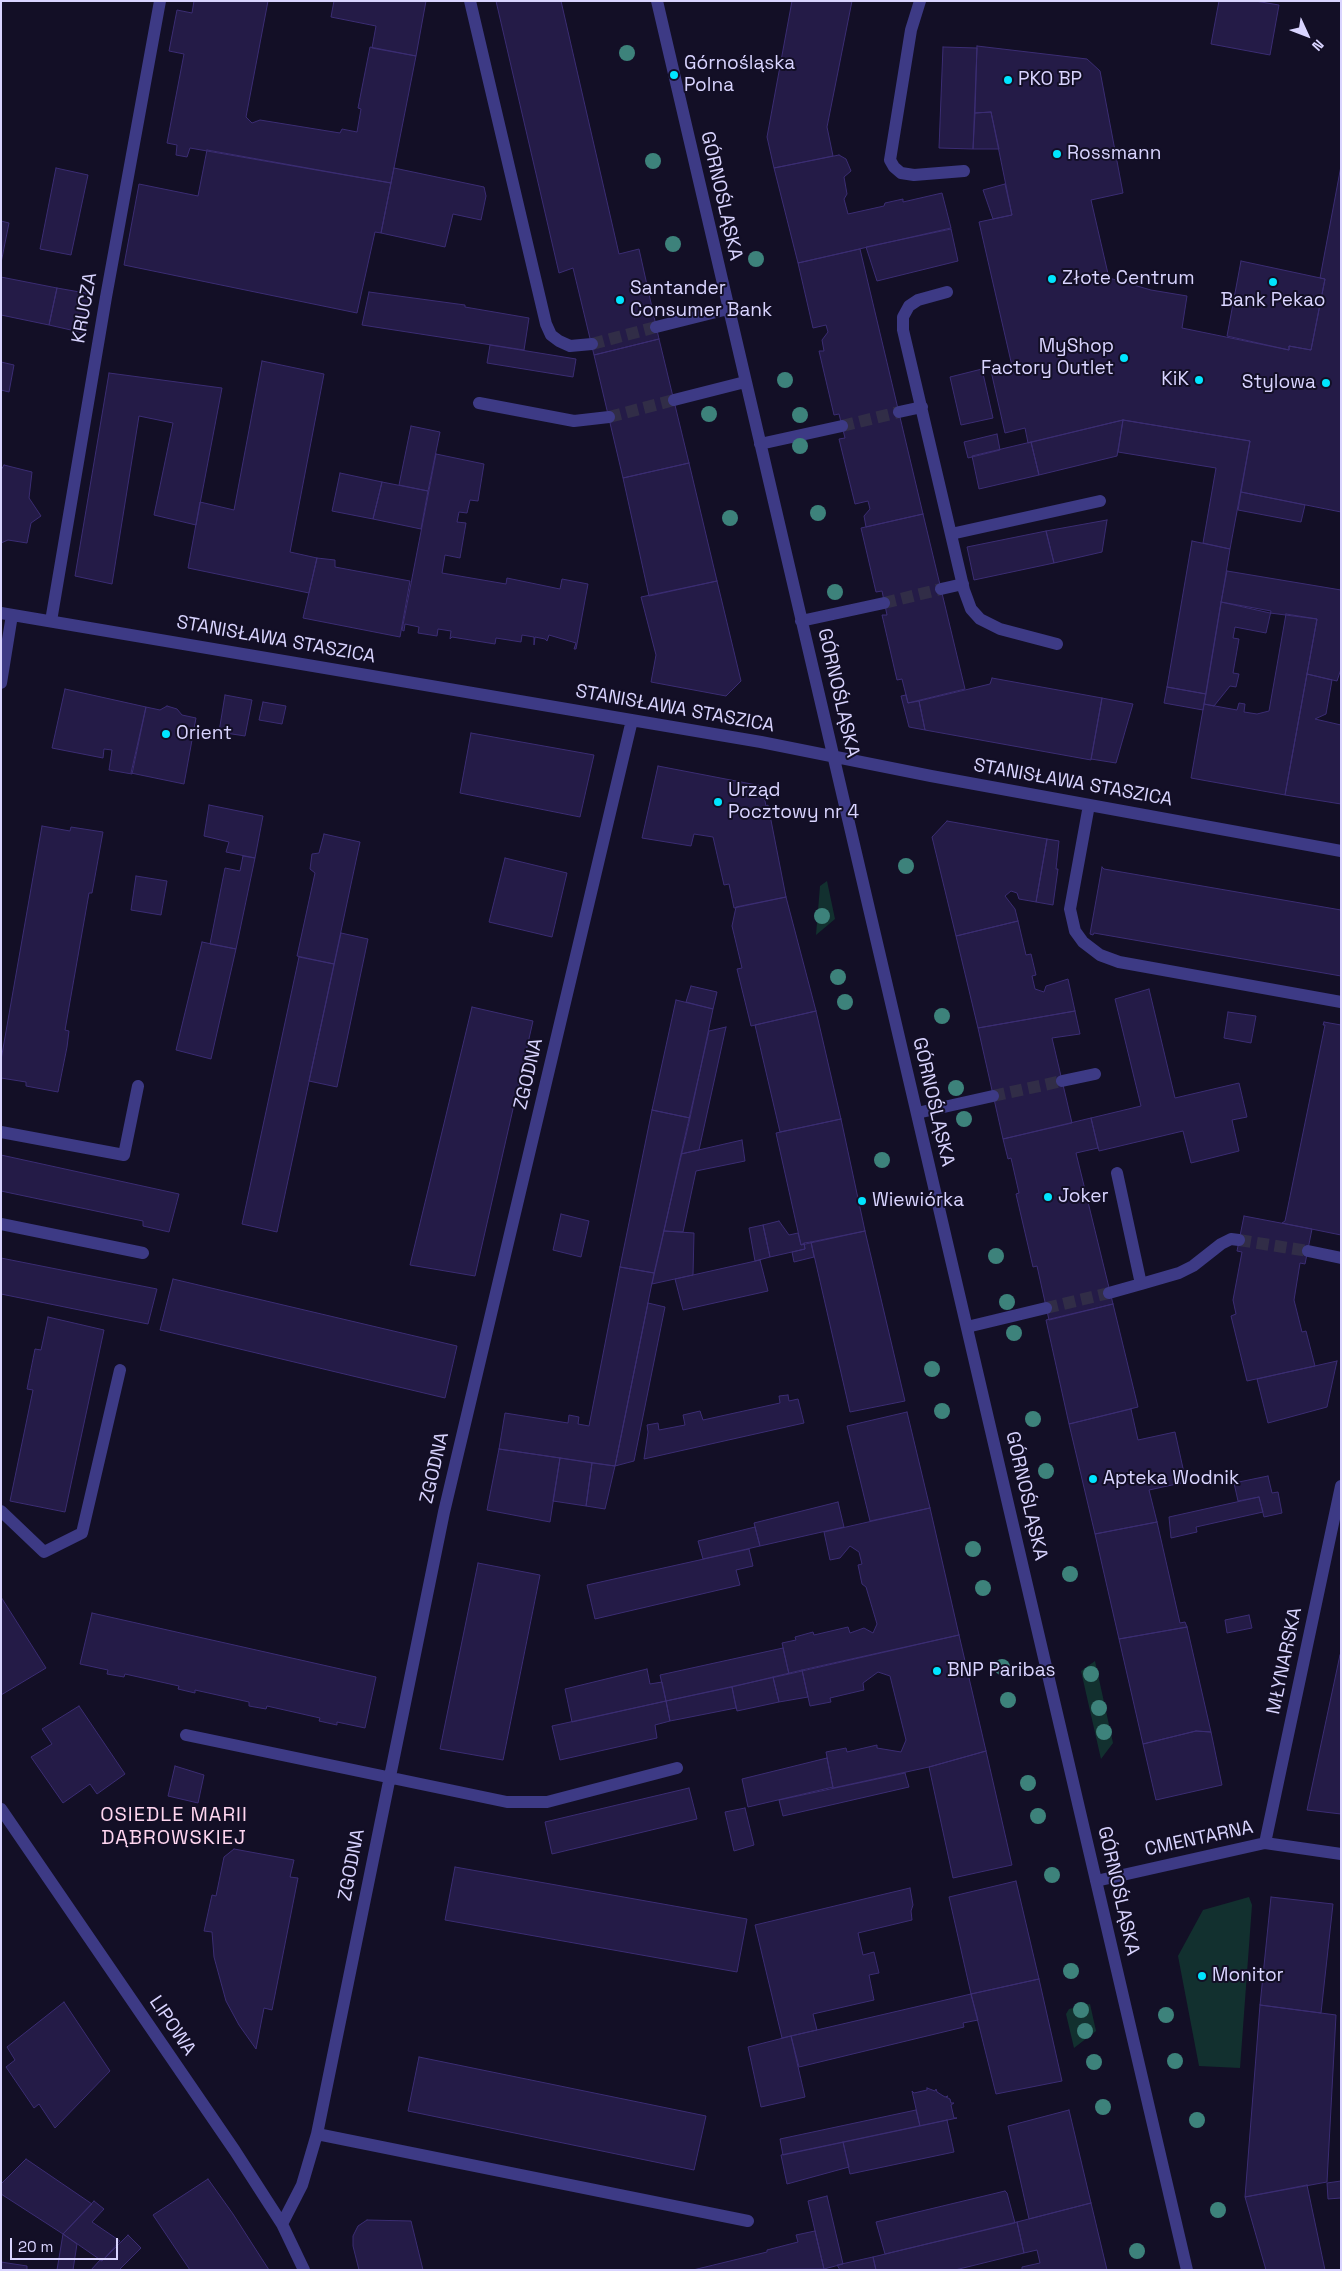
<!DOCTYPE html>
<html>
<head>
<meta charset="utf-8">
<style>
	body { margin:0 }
	#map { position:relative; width:1342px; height:2271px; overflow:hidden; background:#130f26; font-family:"Space Grotesk",sans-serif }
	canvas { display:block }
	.frame { position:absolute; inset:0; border:2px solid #d9d4ff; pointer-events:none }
	.north { position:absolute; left:1282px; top:10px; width:50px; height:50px; -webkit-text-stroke:4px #130f26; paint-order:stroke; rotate:133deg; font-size:14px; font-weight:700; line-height:20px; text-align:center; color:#d9d4ff }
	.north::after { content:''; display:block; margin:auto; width:18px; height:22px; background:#d9d4ff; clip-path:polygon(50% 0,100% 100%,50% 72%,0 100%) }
	.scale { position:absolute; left:10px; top:2238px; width:108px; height:22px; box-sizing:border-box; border:2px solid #d9d4ff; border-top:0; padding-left:6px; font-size:15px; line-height:18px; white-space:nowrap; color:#d9d4ff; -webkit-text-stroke:4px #130f26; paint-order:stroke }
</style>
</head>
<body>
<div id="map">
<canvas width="1342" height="2271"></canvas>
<div class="frame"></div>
<div class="north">N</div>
<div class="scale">20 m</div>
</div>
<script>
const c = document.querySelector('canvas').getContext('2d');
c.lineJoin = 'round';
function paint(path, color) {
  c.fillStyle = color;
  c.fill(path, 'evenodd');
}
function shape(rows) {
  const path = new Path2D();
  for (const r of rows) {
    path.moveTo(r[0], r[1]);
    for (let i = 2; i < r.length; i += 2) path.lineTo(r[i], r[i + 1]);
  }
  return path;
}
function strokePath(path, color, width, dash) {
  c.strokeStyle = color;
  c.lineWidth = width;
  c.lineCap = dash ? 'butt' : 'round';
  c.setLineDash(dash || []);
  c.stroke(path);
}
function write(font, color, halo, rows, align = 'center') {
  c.font = font + ' "Space Grotesk",sans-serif';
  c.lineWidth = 4;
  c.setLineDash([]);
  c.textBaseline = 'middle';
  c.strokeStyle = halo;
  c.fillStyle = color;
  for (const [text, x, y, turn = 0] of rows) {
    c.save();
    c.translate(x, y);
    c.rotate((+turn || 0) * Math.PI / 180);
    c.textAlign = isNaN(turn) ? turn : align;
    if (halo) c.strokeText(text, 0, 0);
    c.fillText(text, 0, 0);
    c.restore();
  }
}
paint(shape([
	[827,881,835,919,816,935,820,886],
	[1095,1661,1113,1743,1101,1759,1081,1671],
	[1249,1897,1252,1905,1240,2068,1199,2066,1178,1956,1203,1910],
	[1090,2004,1096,2031,1074,2048,1066,2014,1069,2009]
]), '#12302f');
const building = shape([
	[194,1,268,1,246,117,252,123,260,120,340,133,342,129,357,132,361,109,358,108,370,47,416,56,391,183,190,148,187,157,176,155,177,145,167,143,184,54,169,51,177,10,192,13,194,1],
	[334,1,426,1,416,56,372,48,376,26,331,17,334,1],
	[496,1,561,1,619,254,639,249,659,339,594,355,573,268,559,273,496,1],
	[792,1,852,1,827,127,833,156,774,168,767,137,792,1],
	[1219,1,1255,1,1279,5,1270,55,1211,44,1219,1],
	[977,46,1087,59,1100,71,1123,193,1091,200,1109,278,1151,290,1187,296,1182,328,1289,350,1289,346,1311,350,1325,279,1320,278,1341,166,1341,512,1241,492,1250,441,1123,420,1028,443,1025,428,1005,433,991,371,1012,366,979,222,1012,215,991,112,975,113,977,46],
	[943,47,977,48,973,149,939,148,943,47],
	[991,112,999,149,973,149,975,113,991,112],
	[207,150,391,183,381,233,375,232,357,313,124,265,139,184,198,196,207,150],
	[839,155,846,159,851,171,844,177,847,194,844,199,848,214,884,206,885,203,903,199,903,202,942,193,951,228,798,263,774,168,839,155],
	[56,168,88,175,71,255,40,249,56,168],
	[394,168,484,187,486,196,481,220,453,214,445,247,381,233,394,168],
	[1005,184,1012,215,993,219,983,190,1005,184],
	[1,221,9,223,1,263,1,221],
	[951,229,958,261,877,281,866,247,951,229],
	[860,249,923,514,866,527,864,516,870,509,868,501,855,504,839,439,845,438,839,414,834,415,819,351,824,351,822,340,828,332,826,325,813,328,798,263,860,249],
	[1241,261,1325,279,1311,350,1289,346,1289,350,1227,336,1241,261],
	[1,277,57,288,49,325,1,315,1,277],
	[57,288,91,294,84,333,49,325,57,288],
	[369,292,465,305,465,307,529,318,524,350,362,325,369,292],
	[659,339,689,463,623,478,594,355,659,339],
	[490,345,576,359,573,377,487,363,490,345],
	[262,361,324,374,290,552,317,558,309,593,188,568,200,502,234,510,262,361],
	[1,362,14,365,9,392,1,390,1,362],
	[982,369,993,418,961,425,950,377,982,369],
	[109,373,222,388,196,525,154,515,173,423,139,416,112,584,75,576,109,373],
	[1123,420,1117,456,1039,475,1031,442,1123,420],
	[1123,420,1250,441,1230,549,1203,543,1216,468,1118,452,1123,420],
	[411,426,440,432,428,491,399,485,411,426],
	[997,434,1000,450,968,458,964,442,997,434],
	[1031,442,1039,475,979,489,972,456,1031,442],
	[436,454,484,464,478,501,470,500,467,513,459,512,457,522,466,523,460,558,445,555,442,573,506,584,507,578,560,589,562,579,588,584,576,649,574,649,576,643,549,635,547,641,545,639,535,637,534,645,534,637,522,635,521,642,496,638,495,644,452,637,450,639,451,631,438,629,437,636,418,633,419,627,405,624,404,631,402,630,436,454],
	[689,463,717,581,649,596,623,478,689,463],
	[4,465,32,472,29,498,41,516,31,523,27,543,8,540,1,543,1,470,4,465],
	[340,473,382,482,373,519,332,511,340,473],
	[382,482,428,491,421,529,373,519,382,482],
	[1241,492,1305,505,1301,522,1238,510,1241,492],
	[923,514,965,689,908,703,902,679,897,680,882,615,887,615,882,591,876,592,861,528,923,514],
	[1107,520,1102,552,1054,563,1046,531,1107,520],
	[1046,531,1054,563,974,580,967,547,1046,531],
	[1192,541,1230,549,1206,694,1167,687,1192,541],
	[317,558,335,560,335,567,410,581,400,637,303,618,317,558],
	[1227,571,1341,590,1341,669,1337,681,1307,674,1317,619,1270,613,1221,602,1227,571],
	[717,581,741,681,726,696,651,682,656,655,641,597,717,581],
	[1221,602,1271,611,1266,633,1235,627,1233,638,1239,639,1233,673,1239,674,1236,687,1230,686,1214,706,1204,704,1221,602],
	[1286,614,1317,619,1285,795,1191,778,1204,704,1237,710,1239,703,1245,704,1244,712,1257,714,1269,711,1286,614],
	[1307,674,1332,680,1326,714,1315,719,1341,725,1341,804,1285,795,1307,674],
	[992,678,1102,698,1091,760,925,730,919,701,990,684,992,678],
	[1167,687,1206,694,1203,710,1164,703,1167,687],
	[65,689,146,707,132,774,109,770,112,750,104,749,103,758,52,748,65,689],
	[225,695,252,700,245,736,219,732,225,695],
	[906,695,908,703,919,701,925,730,909,727,901,696,906,695],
	[1102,698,1133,704,1116,763,1091,759,1102,698],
	[263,702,286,706,282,724,259,720,263,702],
	[167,706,177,709,182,715,196,718,184,784,131,773,146,707,160,710,167,706],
	[471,733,594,755,580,817,460,793,471,733],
	[658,766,762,786,766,806,768,805,786,897,734,908,729,884,724,885,713,837,694,834,691,846,642,838,658,766],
	[209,805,263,816,255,858,226,852,229,842,204,836,209,805],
	[947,821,1047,839,1036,902,1019,899,1017,893,1011,891,1005,896,1015,909,1018,921,956,936,932,837,947,821],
	[42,826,70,831,71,827,103,832,92,893,89,893,65,1030,69,1031,67,1047,58,1092,26,1086,26,1082,1,1078,1,1060,42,826],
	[324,834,360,842,334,964,297,956,315,873,310,869,312,854,319,853,324,834],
	[1047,839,1059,841,1056,869,1058,869,1053,905,1036,902,1047,839],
	[243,856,255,858,236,949,210,944,225,868,240,871,243,856],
	[505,858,567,873,552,937,489,922,505,858],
	[1102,867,1104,869,1341,910,1341,976,1094,933,1093,935,1090,934,1102,867],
	[136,876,167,881,161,915,131,910,136,876],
	[786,897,816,1011,751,1026,737,969,742,968,732,926,736,907,786,897],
	[1018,921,1026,955,1031,954,1036,975,1032,976,1035,989,1044,992,1046,986,1068,979,1075,1011,978,1028,956,936,1018,921],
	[341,933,368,939,337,1087,309,1081,341,933],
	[202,942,236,949,211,1059,176,1050,202,942],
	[299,957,334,964,277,1232,242,1224,299,957],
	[691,986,717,992,713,1009,686,1002,691,986],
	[1149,989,1175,1098,1239,1083,1247,1117,1232,1120,1239,1151,1191,1163,1183,1131,1099,1151,1091,1118,1141,1106,1115,999,1149,989],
	[676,1000,713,1009,690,1118,652,1110,676,1000],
	[472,1007,533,1021,475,1276,410,1265,472,1007],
	[816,1011,841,1119,780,1132,755,1025,816,1011],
	[1075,1011,1080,1034,1052,1038,1072,1123,1003,1139,978,1028,1075,1011],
	[1228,1012,1256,1016,1251,1043,1224,1038,1228,1012],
	[1324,1022,1341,1025,1341,1235,1282,1223,1285,1221,1325,1025,1323,1025,1324,1022],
	[726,1027,699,1150,681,1154,709,1031,726,1027],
	[652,1110,690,1118,654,1273,620,1267,652,1110],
	[1091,1118,1098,1148,1076,1153,1113,1304,1049,1320,1037,1266,1033,1267,1016,1194,1019,1193,1011,1158,1008,1159,1003,1139,1091,1118],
	[841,1119,865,1231,801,1245,776,1133,841,1119],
	[742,1140,745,1161,696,1171,683,1232,664,1231,681,1154,742,1140],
	[1,1155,179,1194,169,1232,143,1226,143,1221,1,1191,1,1155],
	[561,1214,589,1221,581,1257,553,1250,561,1214],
	[1244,1216,1312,1229,1305,1264,1300,1263,1294,1300,1302,1332,1306,1331,1315,1366,1247,1381,1231,1316,1236,1314,1233,1300,1242,1252,1237,1251,1244,1216],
	[779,1221,789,1235,798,1233,801,1245,804,1243,805,1249,770,1257,763,1225,779,1221],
	[763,1225,770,1257,755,1261,749,1228,763,1225],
	[664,1231,694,1233,693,1275,652,1284,664,1231],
	[865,1231,905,1401,850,1412,811,1242,865,1231],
	[811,1242,814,1257,794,1262,792,1252,805,1249,804,1243,811,1242],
	[1,1258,157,1289,148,1324,1,1294,1,1258],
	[760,1260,768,1291,683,1310,675,1279,760,1260],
	[620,1267,654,1273,615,1466,499,1449,505,1413,568,1423,569,1415,579,1417,578,1424,589,1426,620,1267],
	[173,1279,457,1346,445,1398,160,1330,173,1279],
	[648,1303,665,1307,634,1461,615,1466,648,1303],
	[1113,1304,1138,1407,1069,1424,1046,1320,1113,1304],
	[48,1317,104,1330,65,1512,10,1501,33,1390,27,1389,35,1349,41,1350,48,1317],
	[1337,1361,1327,1407,1268,1423,1257,1379,1337,1361],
	[788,1395,789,1401,798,1399,804,1423,644,1459,648,1432,647,1425,658,1423,659,1430,685,1425,683,1415,700,1411,703,1420,780,1403,779,1396,788,1395],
	[1131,1409,1138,1440,1175,1432,1186,1482,1149,1490,1157,1522,1095,1534,1069,1424,1131,1409],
	[907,1412,930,1508,870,1521,847,1426,907,1412],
	[499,1449,560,1458,550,1522,487,1510,499,1449],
	[560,1458,592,1463,586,1506,553,1501,560,1458],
	[592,1463,615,1466,605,1509,586,1506,592,1463],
	[1268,1476,1272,1493,1278,1492,1282,1513,1264,1517,1259,1497,1238,1501,1234,1483,1268,1476],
	[1259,1497,1263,1512,1196,1527,1197,1532,1171,1538,1169,1517,1259,1497],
	[838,1502,844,1527,760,1546,754,1523,838,1502],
	[930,1508,959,1635,789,1674,782,1643,796,1640,795,1637,813,1632,814,1635,848,1627,850,1633,864,1628,873,1633,877,1624,866,1587,862,1584,858,1565,862,1564,859,1552,850,1546,840,1558,830,1560,824,1532,930,1508],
	[1157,1522,1180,1623,1185,1622,1187,1627,1119,1639,1095,1534,1157,1522],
	[755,1527,760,1546,703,1559,698,1541,755,1527],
	[749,1549,753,1566,736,1570,740,1585,595,1619,587,1585,749,1549],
	[478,1563,540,1575,503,1760,440,1749,478,1563],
	[1,1597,46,1668,1,1695,1,1597],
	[92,1613,376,1677,365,1728,337,1722,337,1725,319,1721,320,1718,267,1706,266,1709,249,1706,249,1702,195,1690,195,1693,178,1689,179,1686,125,1674,124,1677,107,1674,108,1670,80,1664,92,1613],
	[1249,1615,1252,1628,1227,1633,1225,1620,1249,1615],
	[1187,1627,1211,1732,1196,1731,1143,1744,1119,1639,1187,1627],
	[959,1635,986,1751,929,1767,833,1788,826,1752,846,1748,847,1752,877,1745,877,1748,901,1752,906,1740,890,1676,878,1672,863,1683,864,1690,830,1698,831,1702,810,1706,802,1670,959,1635],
	[783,1648,789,1674,666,1701,660,1675,783,1648],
	[1340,1655,1341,1655,1341,1814,1307,1810,1340,1655],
	[647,1669,650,1684,662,1682,666,1701,572,1722,565,1689,647,1669],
	[802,1670,808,1697,779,1702,773,1677,802,1670],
	[773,1677,779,1702,737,1711,732,1687,773,1677],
	[732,1687,736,1708,670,1721,666,1701,732,1687],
	[666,1701,670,1721,655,1725,657,1738,560,1760,552,1726,666,1701],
	[79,1706,125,1774,97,1794,90,1784,63,1803,31,1757,52,1744,42,1729,79,1706],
	[1196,1731,1211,1732,1222,1785,1156,1800,1143,1744,1196,1731],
	[986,1751,1012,1865,953,1878,929,1767,986,1751],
	[827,1758,833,1787,748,1807,742,1779,827,1758],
	[175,1766,204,1775,198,1803,168,1796,175,1766],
	[905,1773,909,1787,783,1816,779,1800,905,1773],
	[689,1788,697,1819,552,1854,545,1822,689,1788],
	[745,1808,754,1845,734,1851,725,1812,745,1808],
	[234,1849,294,1860,290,1877,298,1878,272,2010,264,2008,256,2049,239,2025,226,2001,214,1957,212,1932,204,1931,212,1895,216,1896,224,1857,234,1849],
	[455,1867,747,1919,737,1972,445,1920,455,1867],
	[1016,1881,1039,1979,971,1994,949,1897,1016,1881],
	[910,1888,913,1905,911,1911,912,1920,858,1933,863,1955,874,1952,879,1973,869,1975,874,2000,813,2014,817,2030,782,2038,755,1925,910,1888],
	[1271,1897,1333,1904,1321,2013,1260,2005,1271,1897],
	[1039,1979,1062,2081,996,2094,971,1994,1039,1979],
	[971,1994,978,2020,963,2023,964,2027,799,2067,791,2036,971,1994],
	[64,2002,110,2071,55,2128,39,2104,34,2108,6,2067,15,2060,7,2047,64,2002],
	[1260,2005,1336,2015,1327,2182,1245,2197,1260,2005],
	[791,2036,805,2097,761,2107,748,2047,791,2036],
	[419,2057,706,2116,694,2170,408,2111,419,2057],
	[927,2088,935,2091,936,2089,937,2092,945,2097,948,2096,946,2097,950,2099,951,2103,954,2103,951,2105,954,2118,957,2118,920,2126,912,2091,914,2093,927,2090,927,2088],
	[916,2110,920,2126,783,2155,780,2139,916,2110],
	[1069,2110,1091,2203,1029,2219,1008,2126,1069,2110],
	[947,2120,954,2152,850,2174,843,2142,947,2120],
	[843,2142,849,2167,787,2184,781,2155,843,2142],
	[26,2159,92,2204,63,2234,1,2194,1,2184,26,2159],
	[208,2179,233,2214,269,2270,190,2270,153,2215,208,2179],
	[1341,2181,1341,2198,1328,2199,1327,2183,1341,2181],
	[1307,2185,1325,2270,1266,2270,1245,2197,1307,2185],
	[1005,2191,1007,2193,1015,2223,885,2254,876,2222,1005,2191],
	[827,2196,843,2264,824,2269,808,2201,827,2196],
	[94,2201,104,2209,92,2222,120,2241,102,2261,63,2234,94,2201],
	[1091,2203,1107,2270,1022,2270,1022,2267,1040,2263,1037,2250,1024,2253,1017,2222,1091,2203],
	[367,2220,411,2221,423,2270,359,2270,353,2246,353,2236,358,2226,367,2220],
	[1017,2222,1024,2253,955,2270,876,2270,873,2257,1017,2222],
	[815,2231,824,2269,693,2270,767,2252,767,2250,798,2242,796,2235,815,2231],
	[63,2234,77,2244,73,2270,57,2270,63,2234],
	[128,2235,141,2248,119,2270,91,2270,100,2260,102,2261,128,2235],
	[873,2257,876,2270,840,2270,837,2265,873,2257],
	[1,2262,27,2266,27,2270,1,2270,1,2262]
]);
paint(building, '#241b47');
strokePath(building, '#3b2d73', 1);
strokePath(shape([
	[592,344,656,327],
	[609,417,674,400],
	[842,426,899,412],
	[884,603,941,589],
	[993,1096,1062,1081],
	[1239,1240,1308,1251],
	[1046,1308,1109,1293]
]), '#312d47', 12, [12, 6]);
strokePath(shape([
	[470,1,546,324,551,335,559,341,570,346,592,344],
	[657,1,1187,2270],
	[920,1,911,30,890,160,894,167,901,173,914,175,964,171],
	[947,292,918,300,909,306,903,317,903,330,964,590,971,609,980,619,1000,629,1057,644],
	[656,327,728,309],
	[674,400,745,382],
	[479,403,574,421,609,417],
	[899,412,922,407],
	[760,444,842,426],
	[951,534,1100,501],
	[941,589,963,584],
	[1,613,761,742,931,776,1341,851],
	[51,621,106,297,160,1],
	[801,621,884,603],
	[1,683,12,615],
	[1089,805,1070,909,1075,931,1083,942,1100,955,1119,962,1341,1002],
	[1062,1081,1095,1074],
	[917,1113,993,1096],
	[1,1132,124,1155,138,1086],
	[1,1224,143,1253],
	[1308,1251,1341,1258],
	[1141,1284,1179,1273,1193,1266,1221,1244,1231,1239,1239,1240],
	[1109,1293,1141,1284,1117,1173],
	[967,1327,1046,1308],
	[1,1511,44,1552,82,1533,120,1370],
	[186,1735,507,1802,547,1802,677,1768],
	[1,1809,235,2151,282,2224,304,2270],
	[1265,1843,1341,1486],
	[1096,1881,1265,1843,1341,1854],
	[317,2134,748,2221],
	[282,2224,302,2185,317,2134,444,1512,632,720]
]), '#3d3a85', 12);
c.fillStyle = '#3d827b';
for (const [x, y] of [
	[627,53],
	[653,161],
	[673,244],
	[756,259],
	[785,380],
	[709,414],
	[800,415],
	[800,446],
	[818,513],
	[730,518],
	[835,592],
	[906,866],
	[822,916],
	[838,977],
	[845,1002],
	[942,1016],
	[956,1088],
	[964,1119],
	[882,1160],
	[996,1256],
	[1007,1302],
	[1014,1333],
	[932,1369],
	[942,1411],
	[1033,1419],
	[1046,1471],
	[973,1549],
	[1070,1574],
	[983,1588],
	[1002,1667],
	[1091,1674],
	[1008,1700],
	[1099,1708],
	[1104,1732],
	[1028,1783],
	[1038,1816],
	[1052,1875],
	[1071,1971],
	[1081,2010],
	[1166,2015],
	[1085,2031],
	[1175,2061],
	[1094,2062],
	[1103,2107],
	[1197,2120],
	[1218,2210],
	[1137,2251]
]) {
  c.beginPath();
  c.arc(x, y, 8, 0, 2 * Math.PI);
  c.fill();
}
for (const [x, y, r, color] of [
	[674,75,5,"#00e5ff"],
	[1008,80,5,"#00e5ff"],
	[1057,154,5,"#00e5ff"],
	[1052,279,5,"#00e5ff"],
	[1273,282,5,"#00e5ff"],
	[620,300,5,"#00e5ff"],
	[1124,358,5,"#00e5ff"],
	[1199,380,5,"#00e5ff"],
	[1326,383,5,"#00e5ff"],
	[166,734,5,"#00e5ff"],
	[718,802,5,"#00e5ff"],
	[1048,1197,5,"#00e5ff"],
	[862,1201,5,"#00e5ff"],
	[1093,1479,5,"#00e5ff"],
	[937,1671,5,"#00e5ff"],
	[1202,1976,5,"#00e5ff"]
]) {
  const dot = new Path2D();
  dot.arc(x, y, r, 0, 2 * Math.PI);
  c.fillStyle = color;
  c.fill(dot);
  strokePath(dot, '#130f26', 2);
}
write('19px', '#d9d4ff', '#130f26', [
	["Górnośląska",684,64],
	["Polna",684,86],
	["PKO BP",1018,80],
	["Rossmann",1067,154],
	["Złote Centrum",1062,279],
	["Santander",630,289],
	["Consumer Bank",630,311],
	["Bank Pekao",1273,301,"center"],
	["MyShop",1114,347,"right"],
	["Factory Outlet",1114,369,"right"],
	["KiK",1189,380,"right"],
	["Stylowa",1316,383,"right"],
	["Orient",176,734],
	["Urząd",728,791],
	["Pocztowy nr 4",728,813],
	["Joker",1058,1197],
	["Wiewiórka",872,1201],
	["Apteka Wodnik",1103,1479],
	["BNP Paribas",947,1671],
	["Monitor",1212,1976]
], 'left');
write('19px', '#d9d4ff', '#130f26', [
	["GÓRNOŚLĄSKA",721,196,77],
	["KRUCZA",85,308,-80],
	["STANISŁAWA STASZICA",276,640,10],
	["GÓRNOŚLĄSKA",838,693,77],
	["STANISŁAWA STASZICA",675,709,10],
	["STANISŁAWA STASZICA",1073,783,10],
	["ZGODNA",529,1074,-77],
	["GÓRNOŚLĄSKA",933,1102,77],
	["ZGODNA",435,1468,-77],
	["GÓRNOŚLĄSKA",1026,1496,77],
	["MŁYNARSKA",1285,1661,-78],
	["CMENTARNA",1199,1839,-12],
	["ZGODNA",352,1865,-79],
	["GÓRNOŚLĄSKA",1118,1891,77],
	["LIPOWA",172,2026,56]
]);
c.letterSpacing = '1px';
write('20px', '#ffd6f0', '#130f26', [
	["OSIEDLE MARII",174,1816],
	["DĄBROWSKIEJ",174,1839]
]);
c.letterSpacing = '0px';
</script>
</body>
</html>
